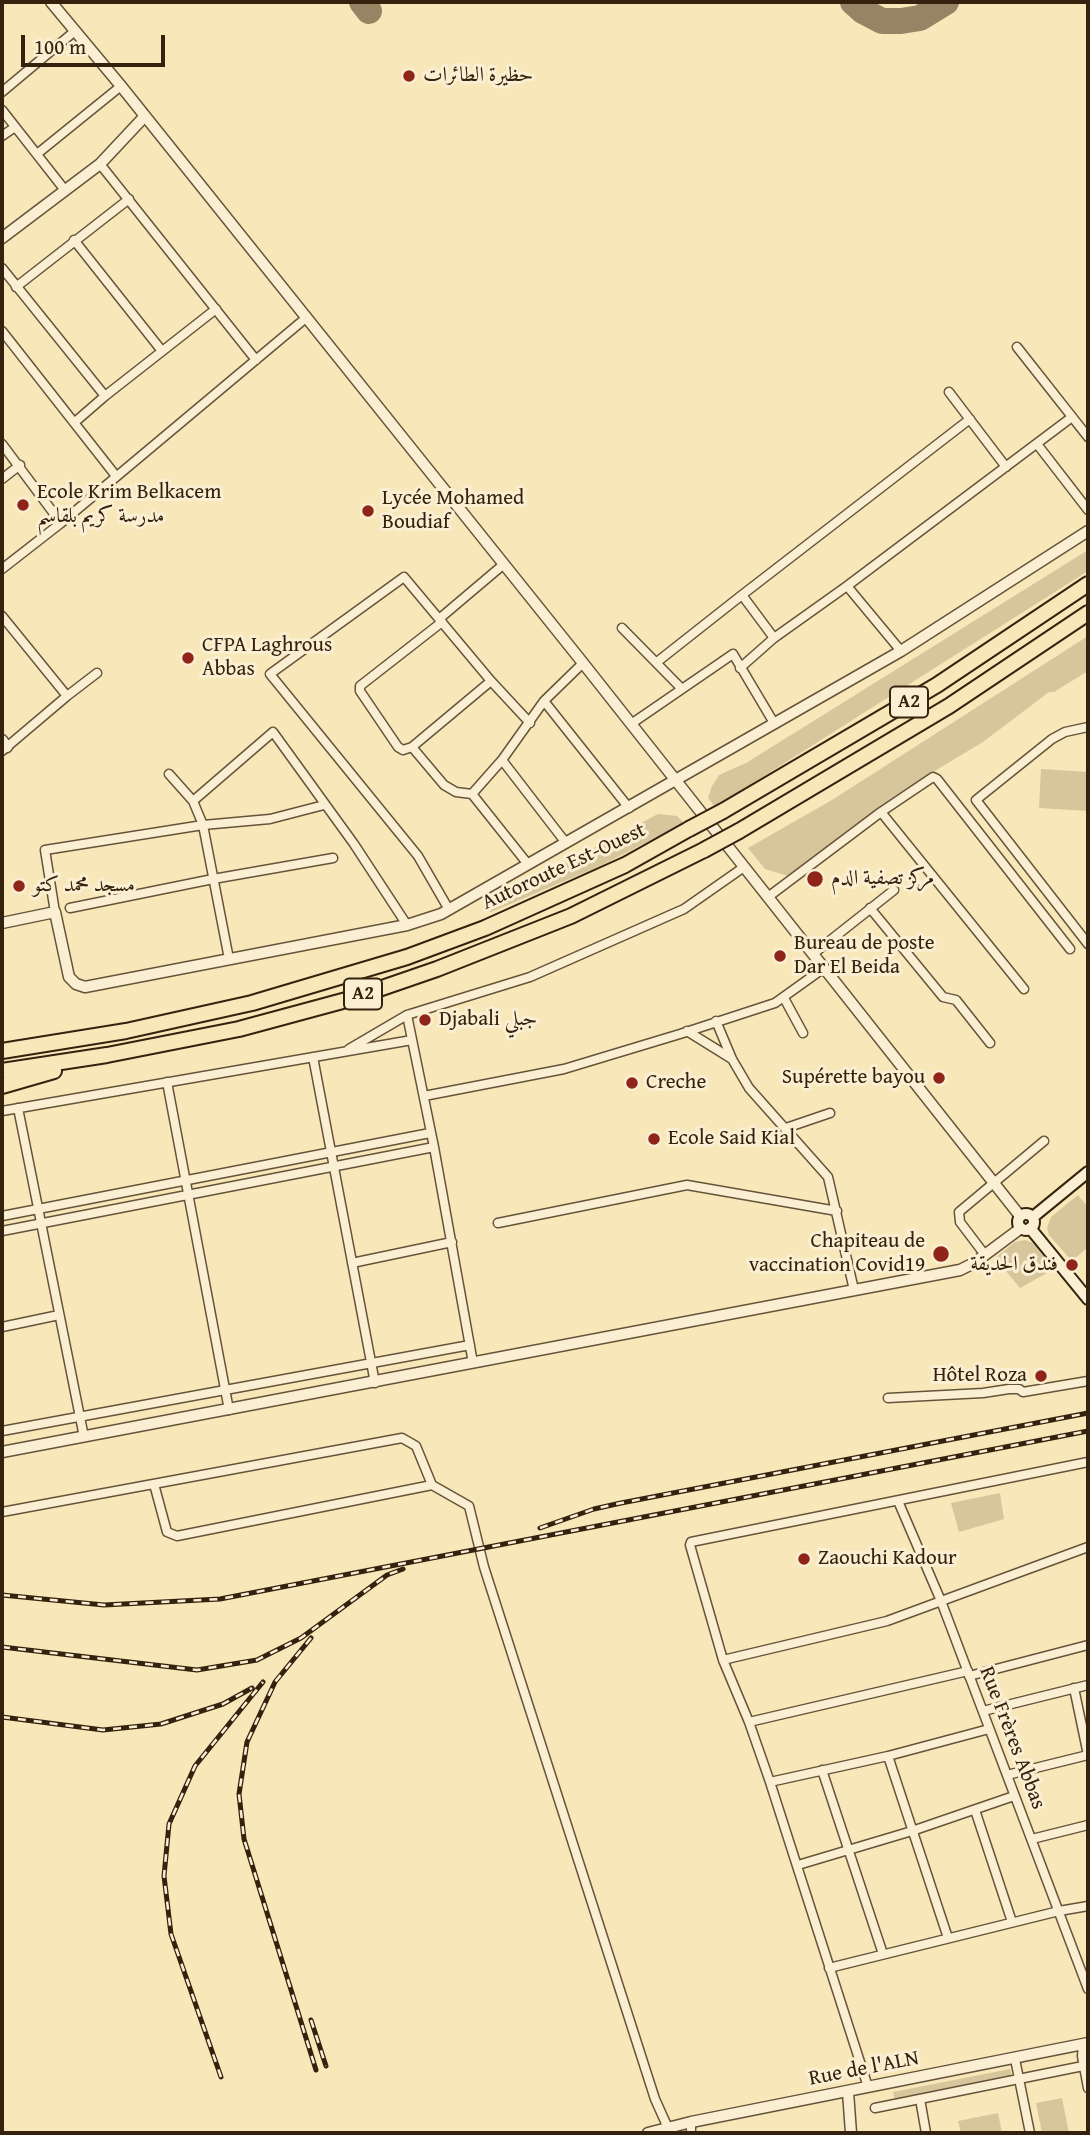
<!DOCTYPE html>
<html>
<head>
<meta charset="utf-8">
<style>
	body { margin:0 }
	#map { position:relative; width:1090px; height:2135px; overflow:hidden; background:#f8e7b9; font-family:"Gentium Book Plus",serif }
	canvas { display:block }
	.frame { position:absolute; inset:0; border:4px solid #35220e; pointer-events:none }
	.scale { position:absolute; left:21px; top:35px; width:144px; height:32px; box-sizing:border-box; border:4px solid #35220e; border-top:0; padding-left:9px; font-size:21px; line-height:24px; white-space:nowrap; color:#35220e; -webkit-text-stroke:5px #faefd2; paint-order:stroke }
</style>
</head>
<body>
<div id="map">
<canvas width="1090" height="2135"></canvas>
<div class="frame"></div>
<div class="scale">100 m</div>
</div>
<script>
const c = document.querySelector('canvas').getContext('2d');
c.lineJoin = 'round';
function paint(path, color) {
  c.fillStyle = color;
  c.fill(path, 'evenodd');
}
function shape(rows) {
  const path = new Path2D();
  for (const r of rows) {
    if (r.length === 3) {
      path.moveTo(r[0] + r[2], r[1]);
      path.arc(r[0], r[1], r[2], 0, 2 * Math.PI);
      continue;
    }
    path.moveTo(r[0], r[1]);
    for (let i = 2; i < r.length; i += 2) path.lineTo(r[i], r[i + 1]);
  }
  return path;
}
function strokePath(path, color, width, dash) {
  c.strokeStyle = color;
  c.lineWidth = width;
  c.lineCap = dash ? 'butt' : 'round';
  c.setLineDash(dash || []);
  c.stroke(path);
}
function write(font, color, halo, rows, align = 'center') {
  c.font = font + ' "Gentium Book Plus",Amiri,serif';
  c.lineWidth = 6;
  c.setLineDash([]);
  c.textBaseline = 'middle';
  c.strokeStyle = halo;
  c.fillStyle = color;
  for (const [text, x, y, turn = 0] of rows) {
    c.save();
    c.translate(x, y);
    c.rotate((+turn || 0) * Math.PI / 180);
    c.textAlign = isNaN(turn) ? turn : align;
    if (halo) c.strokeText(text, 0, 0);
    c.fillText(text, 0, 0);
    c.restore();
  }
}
paint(shape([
	[1088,550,1088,571,715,807,708,798,712,786,719,775,746,763],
	[1088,636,1088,671,1054,692,1049,692,983,742,938,769,788,876,765,869,748,848,832,800],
	[1041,769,1088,772,1088,811,1039,808],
	[658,814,677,816,684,823,598,867,491,912,482,907],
	[1078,1195,1088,1207,1088,1247,1072,1261,1049,1235,1047,1228,1051,1217],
	[1025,1240,1033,1243,1054,1269,1020,1288,995,1258,1015,1242],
	[1000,1493,1004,1519,959,1532,951,1503],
	[1010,2069,1012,2077,895,2101,893,2092],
	[1062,2098,1069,2133,1042,2133,1036,2103],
	[998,2113,1002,2133,961,2133,958,2121]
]), '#d7c69c');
strokePath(shape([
	[362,2,369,11],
	[853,2,863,11,882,21,901,21,920,18,946,2]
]), '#968464', 26);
const minor = shape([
	[2,92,75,31],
	[2,110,64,189],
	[2,136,15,127],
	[37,154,121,86],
	[100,164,256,360],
	[74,240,162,351],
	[2,268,105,396],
	[16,287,129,199],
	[2,331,116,476],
	[1017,347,1088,437],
	[949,392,1006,467],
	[75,422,105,396,216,309],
	[2,444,61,523],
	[1037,444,1088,510],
	[2,479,20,465],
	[2,569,61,523,307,317],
	[847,586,901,651],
	[742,595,970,419],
	[2,616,67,696,2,751],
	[439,619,504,564],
	[442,622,360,686,360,691,398,747,403,750,412,747,491,681],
	[622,628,681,688],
	[657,662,742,595,774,638],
	[583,663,544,701,629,808],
	[740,668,774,638,847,586,1072,417],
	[67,696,97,673],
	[631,724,733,654,774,723],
	[1088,727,1065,732,1052,739,976,800,1088,944],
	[412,747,444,785,456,792,472,794,502,760,544,701],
	[502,760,566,843],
	[169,774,193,801,203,825,229,959],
	[472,794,527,863],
	[193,801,273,732,354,844,407,925],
	[881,812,1024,989],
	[768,897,881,812,933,777,937,779,1070,949],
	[70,908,213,879,333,858],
	[448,908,418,856,270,674,404,577,491,681,530,723],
	[870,908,943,997,956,1000,990,1043],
	[55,912,45,850,203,825,270,819,324,805],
	[813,954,894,890],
	[784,998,803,1033],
	[716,1021,732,1059,749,1088,828,1177,854,1290],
	[687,1031,732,1059],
	[349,1049,407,1015],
	[313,1057,375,1383],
	[167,1082,229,1410],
	[424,1096,564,1069,680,1034,775,1003,824,968],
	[18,1108,84,1437],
	[2,1111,412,1040],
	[786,1128,830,1113],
	[2,1216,430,1133],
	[498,1223,687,1185,837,1211],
	[2,1231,434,1147],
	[985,1255,960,1222,959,1212,1044,1141],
	[352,1263,452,1242],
	[2,1327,59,1315],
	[473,1363,434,1147,407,1015,530,977,684,909,744,867],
	[888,1398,983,1393,1009,1389,1019,1389,1023,1392,1088,1381],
	[2,1431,470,1345],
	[154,1484,167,1532,177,1536,432,1485],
	[898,1501,941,1601,1088,1989],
	[2,1512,402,1438,416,1446,432,1485,469,1506,484,1567,655,2099,668,2128],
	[723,1660,887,1621,1088,1547],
	[969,1676,1088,1645],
	[1074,1688,1088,1755],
	[983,1711,1088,1685],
	[749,1722,968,1671],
	[888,1756,948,1938],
	[822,1770,883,1954],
	[1007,1775,1088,1755],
	[770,1782,888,1756,989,1729],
	[975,1810,1012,1922],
	[1032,1839,1088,1825],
	[798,1865,912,1831,1014,1796],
	[829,1968,1059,1911,1088,1906],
	[1083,2044,1082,2056,1088,2088],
	[1015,2059,1030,2133],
	[868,2087,770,1782,749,1722,723,1660,690,1545,691,1542,1088,1462],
	[920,2099,926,2133],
	[875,2108,1083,2066],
	[691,2122,691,2133]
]);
const tertiary = shape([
	[51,2,121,86,583,663,1020,1216],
	[2,238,100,164,145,116],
	[2,740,7,747],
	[2,923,55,912,69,977,76,984,85,987,407,925,441,914,901,651,1088,531],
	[2,1452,960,1270,974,1263,1021,1228],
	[848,2092,851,2133],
	[648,2133,691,2122,1088,2043]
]);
const secondary = shape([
	[1026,1222,8],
	[1033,1217,1088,1172],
	[1030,1228,1088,1299]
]);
const motorway = shape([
	[723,811,937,685,1088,584],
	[739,831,949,706,1088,613],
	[2,1051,126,1031,252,1003,407,957,485,928,625,865,689,829],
	[2,1071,107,1055,239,1029,350,999,437,969,571,916,704,850],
	[2,1086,54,1071]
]);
strokePath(minor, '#665339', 11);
strokePath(tertiary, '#665339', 13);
strokePath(secondary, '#35220e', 14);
strokePath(motorway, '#35220e', 18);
strokePath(minor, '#faefd2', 8);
strokePath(tertiary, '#faefd2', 10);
strokePath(secondary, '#faefd2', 10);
strokePath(motorway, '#f8e7b9', 14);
const rail = shape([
	[540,1528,594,1509,621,1503,1088,1413],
	[2,1595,104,1605,220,1599,1088,1431],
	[311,1638,275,1682,247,1742,239,1794,244,1839,316,2070],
	[2,1647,197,1670,257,1660,301,1638,387,1575,403,1569],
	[2,1717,103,1730,161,1724,223,1704,252,1688],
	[311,2020,326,2066],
	[221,2077,171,1934,164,1876,169,1824,195,1766,263,1682]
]);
strokePath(rail, '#35220e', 5);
strokePath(rail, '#faefd2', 2.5, [8]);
const motorwayBridge = shape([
	[689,829,723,811],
	[704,850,739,831]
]);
strokePath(motorwayBridge, '#35220e', 18, []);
strokePath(motorwayBridge, '#f8e7b9', 14);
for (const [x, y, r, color] of [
	[409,76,7,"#8f2418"],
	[23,505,7,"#8f2418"],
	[368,511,7,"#8f2418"],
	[188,658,7,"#8f2418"],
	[815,879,9,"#8f2418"],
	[19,886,7,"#8f2418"],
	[780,956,7,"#8f2418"],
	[425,1020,7,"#8f2418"],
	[939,1078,7,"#8f2418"],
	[632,1083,7,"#8f2418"],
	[654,1139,7,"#8f2418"],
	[941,1254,9,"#8f2418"],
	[1072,1265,7,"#8f2418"],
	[1041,1376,7,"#8f2418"],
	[804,1559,7,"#8f2418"]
]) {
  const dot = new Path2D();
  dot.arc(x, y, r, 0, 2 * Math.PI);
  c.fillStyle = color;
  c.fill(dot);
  strokePath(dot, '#faefd2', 2.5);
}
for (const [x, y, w] of [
	[909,702,38],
	[363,994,38]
]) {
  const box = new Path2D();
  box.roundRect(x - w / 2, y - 15.5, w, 31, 5);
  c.fillStyle = '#faefd2';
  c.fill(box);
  strokePath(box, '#35220e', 2);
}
write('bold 19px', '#35220e', null, [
	["A2",909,702],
	["A2",363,994]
]);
write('21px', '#35220e', '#faefd2', [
	["حظيرة الطائرات",423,76],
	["Ecole Krim Belkacem",37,493],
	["مدرسة كريم بلقاسم",37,517],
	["Lycée Mohamed",382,499],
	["Boudiaf",382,523],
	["CFPA Laghrous",202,646],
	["Abbas",202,670],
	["مركز تصفية الدم",831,879],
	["مسجد محمد كتو",33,886],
	["Bureau de poste",794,944],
	["Dar El Beida",794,968],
	["Djabali جبلي",439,1020],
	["Supérette bayou",925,1078,"right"],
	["Creche",646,1083],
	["Ecole Said Kial",668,1139],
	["Chapiteau de",925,1242,"right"],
	["vaccination Covid19",925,1266,"right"],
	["فندق الحديقة",1058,1265,"right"],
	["Hôtel Roza",1027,1376,"right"],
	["Zaouchi Kadour",818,1559]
], 'left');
write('21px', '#35220e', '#faefd2', [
	["Autoroute Est-Ouest",564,867,-25],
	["Rue Frères Abbas",1012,1738,69],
	["Rue de l'ALN",864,2069,-11]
]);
</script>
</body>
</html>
